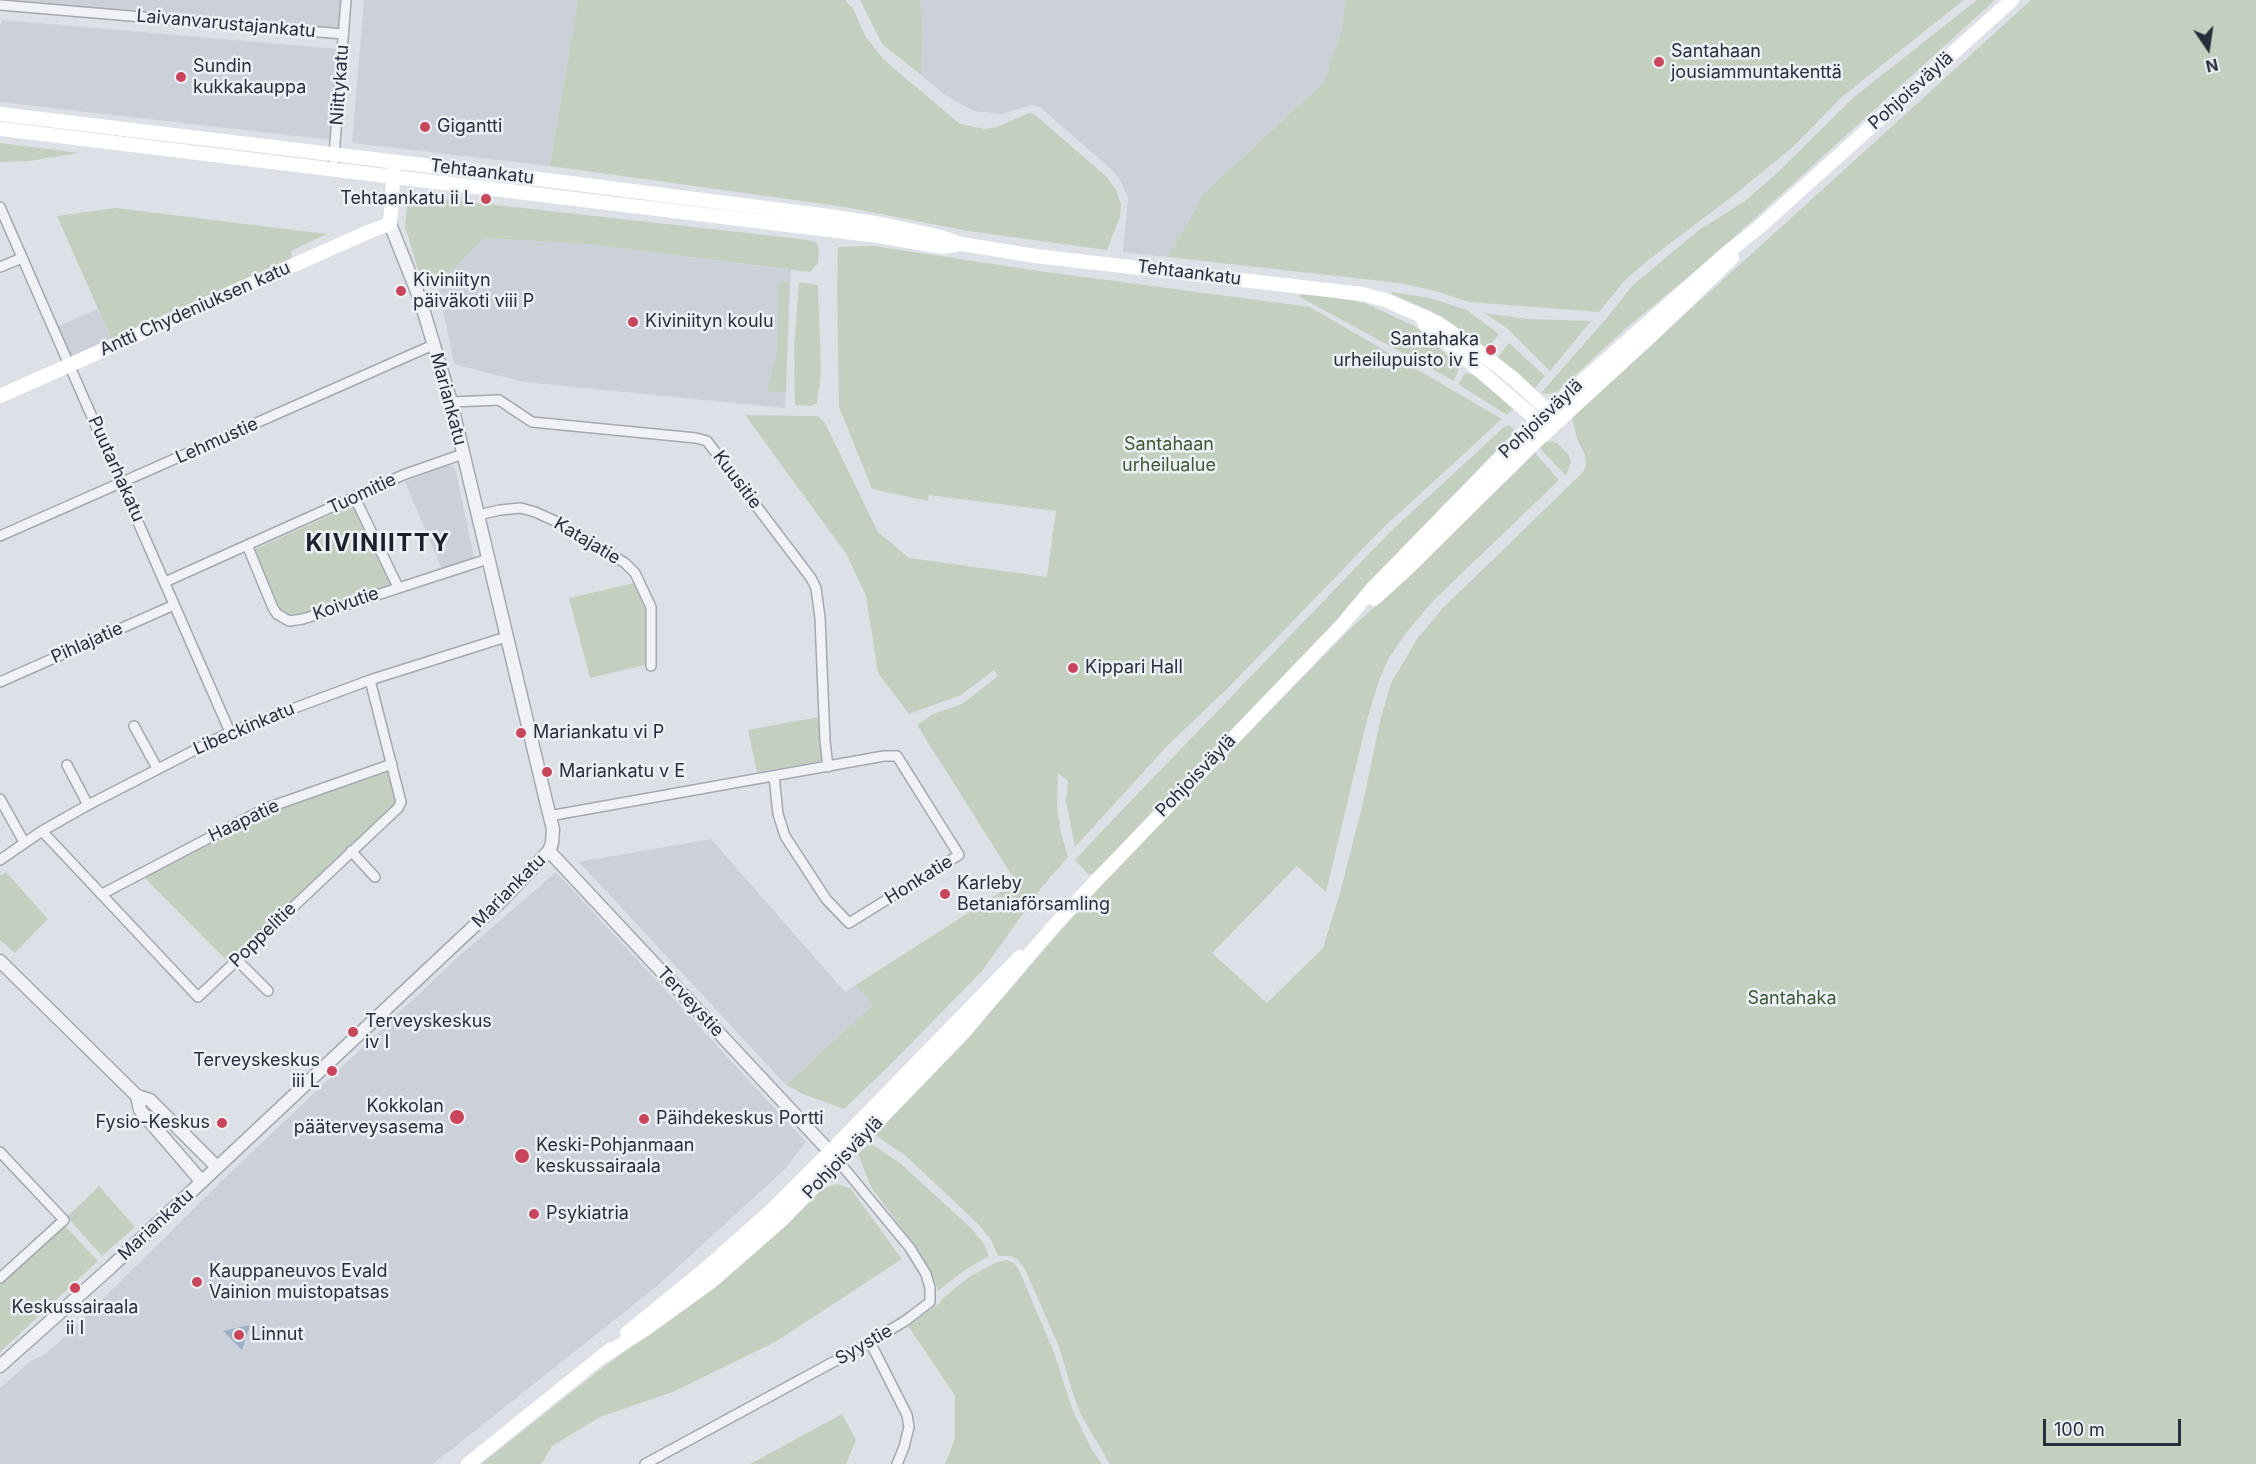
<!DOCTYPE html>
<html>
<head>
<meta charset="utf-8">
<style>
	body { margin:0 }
	#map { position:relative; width:2256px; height:1464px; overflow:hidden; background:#dde1e7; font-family:Inter,sans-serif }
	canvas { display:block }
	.north { position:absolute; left:2178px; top:18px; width:60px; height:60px; -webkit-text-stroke:4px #edf0f4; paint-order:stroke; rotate:167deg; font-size:16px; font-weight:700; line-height:24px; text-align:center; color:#272f3d }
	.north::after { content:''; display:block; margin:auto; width:21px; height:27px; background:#272f3d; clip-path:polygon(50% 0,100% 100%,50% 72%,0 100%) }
	.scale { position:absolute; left:2043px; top:1419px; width:138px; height:27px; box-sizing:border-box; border:3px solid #272f3d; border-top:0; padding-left:8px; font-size:18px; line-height:21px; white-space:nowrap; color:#272f3d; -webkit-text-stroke:4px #edf0f4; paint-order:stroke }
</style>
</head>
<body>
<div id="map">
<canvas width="2256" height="1464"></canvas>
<div class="north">N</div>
<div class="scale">100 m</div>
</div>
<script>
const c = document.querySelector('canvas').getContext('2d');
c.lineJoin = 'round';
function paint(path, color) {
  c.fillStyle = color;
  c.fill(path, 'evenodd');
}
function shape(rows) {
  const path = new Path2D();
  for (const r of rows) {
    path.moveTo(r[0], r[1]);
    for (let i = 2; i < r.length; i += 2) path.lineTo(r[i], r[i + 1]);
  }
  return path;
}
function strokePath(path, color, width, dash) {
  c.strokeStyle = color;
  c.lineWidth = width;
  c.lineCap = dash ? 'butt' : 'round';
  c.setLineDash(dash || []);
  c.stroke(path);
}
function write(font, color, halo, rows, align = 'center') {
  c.font = font + ' Inter,sans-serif';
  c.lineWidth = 5;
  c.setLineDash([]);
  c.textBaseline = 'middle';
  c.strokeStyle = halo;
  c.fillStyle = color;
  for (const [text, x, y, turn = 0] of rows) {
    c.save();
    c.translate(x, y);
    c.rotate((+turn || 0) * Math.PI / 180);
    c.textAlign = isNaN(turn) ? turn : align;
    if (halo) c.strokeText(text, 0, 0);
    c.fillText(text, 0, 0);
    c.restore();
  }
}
paint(shape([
	[7,0,343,0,341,30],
	[364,0,578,0,550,166,352,143],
	[920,0,1345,0,1342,30,1323,83,1205,192,1168,257,1123,252,1128,198,1121,182,1112,170,1040,107,1032,105,1002,114,974,111,945,95,921,75,923,33],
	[3,20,338,49,331,140,0,102,0,25],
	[484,238,587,244,791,270,785,408,524,382,454,364,438,285],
	[98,309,112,340,70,359,57,327],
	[450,465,455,468,474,557,442,569,405,482],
	[711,839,845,992,856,985,874,1005,786,1085,579,862],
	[556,872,806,1142,784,1170,656,1287,433,1464,0,1464,0,1388,32,1360,44,1355,58,1343,232,1171,366,1044,458,957]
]), '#ccd0d9');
paint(shape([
	[578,0,845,0,854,10,865,36,884,60,960,124,985,129,997,127,1029,113,1034,114,1107,177,1116,190,1121,204,1120,217,1107,250,968,231,845,207,550,166],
	[860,0,920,0,923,32,921,75,882,44],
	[1345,0,1964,0,1843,96,1794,146,1738,192,1656,254,1626,279,1599,312,1469,302,1432,290,1399,283,1168,257,1205,192,1323,83,1342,30],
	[1977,0,1995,0,1710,259,1625,329,1558,391,1549,394,1541,393,1605,320,1633,285,1699,230,1745,201,1776,174,1854,97],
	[2031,0,2256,0,2256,1464,1110,1464,1081,1415,1074,1397,1059,1347,1025,1269,1018,1260,1011,1256,998,1256,991,1240,979,1225,906,1156,875,1135,962,1045,1103,882,1352,627,1403,582,1535,453,1559,480,1434,600,1406,633,1389,658,1379,680,1367,720,1326,892,1297,866,1212,953,1267,1003,1323,948,1340,893,1363,803,1380,721,1391,683,1417,639,1442,609,1583,472,1586,466,1585,455,1577,439,1572,417],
	[0,143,79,153,29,161,0,162],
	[415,196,801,239,816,242,819,248,818,263,810,272,587,244,484,238,438,285,418,270,405,226,407,206],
	[116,208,327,234,291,251,292,260,112,340,57,216],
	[874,246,1039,271,1310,307,1502,419,1384,527,1228,688,1168,745,1075,847,1066,801,1068,781,1058,773,1057,805,1060,829,1068,857,1041,888,983,970,890,1065,844,1109,803,1094,786,1085,873,1005,856,985,1016,882,917,725,933,714,962,704,998,676,994,670,961,695,909,714,878,673,866,596,847,555,745,415,818,416,825,423,878,532,909,558,1047,577,1056,511,929,495,928,501,872,489,839,407,837,287,838,247],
	[789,281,786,392,767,391,777,353,779,282],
	[799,282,818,285,821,370,817,403,811,406,795,405,794,348],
	[1392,292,1430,298,1467,310,1499,334,1487,349,1431,311,1392,294],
	[1307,293,1365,303,1414,326,1430,338,1459,368,1454,381,1298,296],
	[1484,313,1528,319,1591,321,1550,371,1507,328],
	[1509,343,1545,376,1534,389,1497,358],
	[1465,373,1473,375,1488,382,1516,407,1507,415,1458,384],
	[1509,425,1517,432,1100,867,1092,874,1088,874,1075,860,1099,834,1390,532,1504,427],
	[1551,441,1557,443,1569,455,1571,462,1566,476,1538,446,1544,442],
	[355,504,392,584,302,614,290,616,280,610,276,605,253,550],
	[635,583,648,616,649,664,590,678,569,598],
	[819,717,823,761,757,772,748,730],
	[388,771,395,802,389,812,229,963,143,876,269,812,329,790],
	[6,872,48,919,15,953,0,940,0,876],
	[870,1143,900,1163,973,1230,984,1244,989,1256,965,1270,938,1291,931,1271,914,1245,871,1187,858,1154],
	[837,1184,850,1188,902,1259,775,1342,673,1392,600,1417,552,1446,541,1464,481,1464,597,1372,749,1258,822,1189],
	[99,1186,135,1227,102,1256,67,1217],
	[65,1226,98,1261,0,1352,0,1284],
	[1007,1260,1014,1263,1019,1270,1053,1350,1073,1411,1091,1448,1102,1464,945,1464,955,1439,955,1395,908,1326,940,1303,942,1299,969,1277,997,1262],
	[842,1414,856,1440,846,1464,750,1464]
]), '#c4d0bf');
paint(shape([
	[250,1325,242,1350,223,1331]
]), '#99b0c6');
const minor = shape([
	[0,5,343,34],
	[333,169,346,0],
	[0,207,230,732],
	[0,267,22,258],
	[451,402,499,400,532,422,696,438,707,441,811,578,816,588,820,618,825,741,828,767],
	[355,498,398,587],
	[478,515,500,510,521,508,535,512,555,521,625,563,635,573,651,607,651,666],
	[0,536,433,345],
	[247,545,273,608,277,614,289,621,303,619,488,559],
	[165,582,403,475,463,454],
	[0,682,174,605],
	[134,726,157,768],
	[67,765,88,805],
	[0,799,24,842],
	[549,816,884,756,897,756,959,855,849,923,826,899,785,836,778,814,774,776],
	[42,831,198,997,398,808,401,802,370,680],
	[351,851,375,877],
	[0,860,42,831,88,805,230,732,370,680,506,637],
	[102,894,264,809,392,764],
	[237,960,268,991],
	[0,1152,64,1220,0,1278],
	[870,1342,907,1415,909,1427,904,1447,897,1464],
	[645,1464,870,1342,905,1321,930,1302,930,1288,926,1274,910,1248,839,1162]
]);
const tertiary = shape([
	[549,851,830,1152],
	[0,961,137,1096,150,1100,217,1167],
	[137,1096,140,1110,202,1182],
	[0,1366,111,1267,503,899,549,851,552,843,553,829,546,801,451,402,420,299,390,224]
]);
strokePath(minor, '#a3a8b1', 12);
strokePath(tertiary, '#a3a8b1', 15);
strokePath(minor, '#f0f2f5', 9);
strokePath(tertiary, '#f0f2f5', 12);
strokePath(shape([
	[0,114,547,180,829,216,881,224,942,237,961,244,1036,256,1362,294,1385,300,1438,323,1477,350,1514,379,1559,421],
	[0,129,878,236,942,247,956,245],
	[1424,323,1544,426],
	[0,396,368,232,390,224,394,169],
	[1374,599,1407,569,1530,447,1653,334,1732,258],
	[627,1333,708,1267,773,1209,830,1152,1020,957],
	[605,1355,647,1328,712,1281,783,1219,963,1033,1052,928,1095,882,1341,626,1371,590,1523,434,1723,256,1757,229,2012,0],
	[468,1464,611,1349]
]), '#fff', 14);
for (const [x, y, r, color] of [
	[1659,62,6,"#c9455b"],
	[181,77,6,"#c9455b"],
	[425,127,6,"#c9455b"],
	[486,199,6,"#c9455b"],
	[401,291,6,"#c9455b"],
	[633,322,6,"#c9455b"],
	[1491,350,6,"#c9455b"],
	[1073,668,6,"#c9455b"],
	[521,733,6,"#c9455b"],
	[547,772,6,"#c9455b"],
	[945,894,6,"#c9455b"],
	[353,1032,6,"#c9455b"],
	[332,1071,6,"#c9455b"],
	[457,1117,8,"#c9455b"],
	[644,1119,6,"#c9455b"],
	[222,1123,6,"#c9455b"],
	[522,1156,8,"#c9455b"],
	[534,1214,6,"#c9455b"],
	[197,1282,6,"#c9455b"],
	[75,1288,6,"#c9455b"],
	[239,1335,6,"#c9455b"]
]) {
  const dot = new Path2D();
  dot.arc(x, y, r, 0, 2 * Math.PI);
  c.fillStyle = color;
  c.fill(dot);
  strokePath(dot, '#edf0f4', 2);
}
write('18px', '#272f3d', '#edf0f4', [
	["Laivanvarustajankatu",226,24,5],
	["Niittykatu",340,85,-86],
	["Pohjoisväylä",1911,91,-42],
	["Tehtaankatu",482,172,7],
	["Tehtaankatu",1189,273,7],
	["Antti Chydeniuksen katu",195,309,-24],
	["Mariankatu",448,399,75],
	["Pohjoisväylä",1541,419,-43],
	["Lehmustie",217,441,-24],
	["Puutarhakatu",116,469,66],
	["Kuusitie",737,480,53],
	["Tuomitie",362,494,-25],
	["Katajatie",587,541,31],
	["Koivutie",346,604,-19],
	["Pihlajatie",87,643,-24],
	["Libeckinkatu",244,729,-23],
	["Pohjoisväylä",1196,776,-46],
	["Haapatie",244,821,-25],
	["Honkatie",919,880,-32],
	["Mariankatu",509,891,-45],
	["Poppelitie",263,935,-44],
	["Terveystie",690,1002,47],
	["Pohjoisväylä",843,1158,-46],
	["Mariankatu",156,1225,-43],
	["Syystie",864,1345,-30]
]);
write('18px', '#272f3d', '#edf0f4', [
	["Santahaan",1671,52],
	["jousiammuntakenttä",1671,73],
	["Sundin",193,67],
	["kukkakauppa",193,88],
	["Gigantti",437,127],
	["Tehtaankatu ii L",474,199,"right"],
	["Kiviniityn",413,281],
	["päiväkoti viii P",413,302],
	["Kiviniityn koulu",645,322],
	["Santahaka",1479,340,"right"],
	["urheilupuisto iv E",1479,361,"right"],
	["Kippari Hall",1085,668],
	["Mariankatu vi P",533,733],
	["Mariankatu v E",559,772],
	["Karleby",957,884],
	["Betaniaförsamling",957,905],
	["Terveyskeskus",365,1022],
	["iv I",365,1043],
	["Terveyskeskus",320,1061,"right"],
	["iii L",320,1082,"right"],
	["Kokkolan",444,1107,"right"],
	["pääterveysasema",444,1128,"right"],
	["Päihdekeskus Portti",656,1119],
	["Fysio-Keskus",210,1123,"right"],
	["Keski-Pohjanmaan",536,1146],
	["keskussairaala",536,1167],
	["Psykiatria",546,1214],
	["Kauppaneuvos Evald",209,1272],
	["Vainion muistopatsas",209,1293],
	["Keskussairaala",75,1308,"center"],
	["ii I",75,1329,"center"],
	["Linnut",251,1335]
], 'left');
write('18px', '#3c5835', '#edf0f4', [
	["Santahaan",1169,445],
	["urheilualue",1169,466],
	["Santahaka",1792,999]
]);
c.letterSpacing = '1.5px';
write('bold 24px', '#1a212d', '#edf0f4', [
	["KIVINIITTY",378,544]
]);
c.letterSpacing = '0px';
</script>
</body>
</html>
